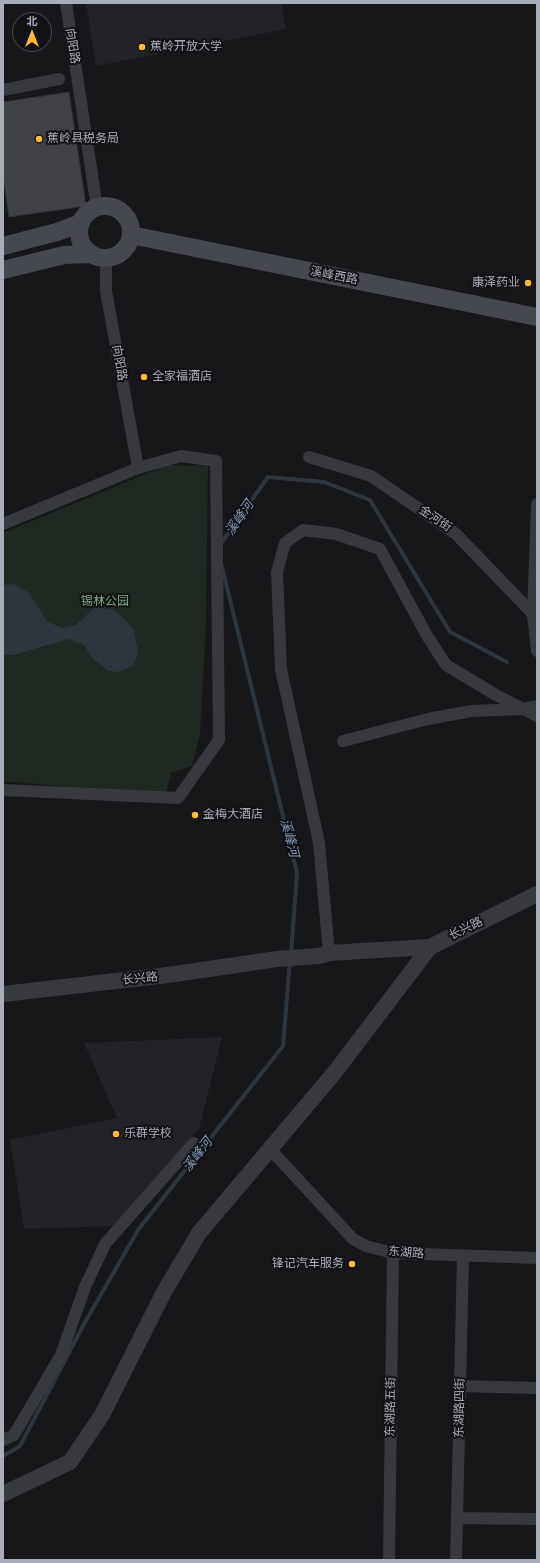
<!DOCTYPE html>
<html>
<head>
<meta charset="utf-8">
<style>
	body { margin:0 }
	#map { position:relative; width:540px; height:1563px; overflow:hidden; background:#17171a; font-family:"Space Grotesk","Noto Sans SC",sans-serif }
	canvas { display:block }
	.frame { position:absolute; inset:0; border:4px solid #a9adba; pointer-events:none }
	.north { position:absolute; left:12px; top:12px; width:40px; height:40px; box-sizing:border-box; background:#121215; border:1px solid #4e5057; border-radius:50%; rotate:0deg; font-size:11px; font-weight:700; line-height:16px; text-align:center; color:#a9adba }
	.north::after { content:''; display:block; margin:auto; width:14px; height:18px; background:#fabe2f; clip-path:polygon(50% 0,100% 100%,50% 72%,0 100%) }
</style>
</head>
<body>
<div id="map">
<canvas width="540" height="1563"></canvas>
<div class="frame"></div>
<div class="north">北</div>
</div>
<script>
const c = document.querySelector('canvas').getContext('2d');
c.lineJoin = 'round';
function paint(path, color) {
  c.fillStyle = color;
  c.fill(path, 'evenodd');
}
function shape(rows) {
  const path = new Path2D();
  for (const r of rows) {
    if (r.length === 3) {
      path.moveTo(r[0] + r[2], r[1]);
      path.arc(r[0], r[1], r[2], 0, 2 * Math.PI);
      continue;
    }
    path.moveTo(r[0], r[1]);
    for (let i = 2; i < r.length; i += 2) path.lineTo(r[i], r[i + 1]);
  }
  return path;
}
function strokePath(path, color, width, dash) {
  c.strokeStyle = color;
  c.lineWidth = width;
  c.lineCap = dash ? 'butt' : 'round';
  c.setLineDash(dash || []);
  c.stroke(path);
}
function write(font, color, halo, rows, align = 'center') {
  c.font = font + ' "Space Grotesk","Noto Sans SC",sans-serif';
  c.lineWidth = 4;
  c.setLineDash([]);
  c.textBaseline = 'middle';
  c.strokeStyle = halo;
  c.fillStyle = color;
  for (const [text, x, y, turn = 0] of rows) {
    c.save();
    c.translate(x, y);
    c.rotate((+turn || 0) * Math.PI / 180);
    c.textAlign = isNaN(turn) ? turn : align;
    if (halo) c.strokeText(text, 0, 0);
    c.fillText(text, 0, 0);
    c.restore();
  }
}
paint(shape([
	[86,3,281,3,286,29,96,66],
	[222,1037,199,1129,114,1226,24,1229,10,1140,117,1118,84,1043]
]), '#232327');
paint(shape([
	[167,465,208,466,206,625,200,734,192,766,171,773,165,796,3,781,3,533]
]), '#1f2821');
paint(shape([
	[14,584,29,593,47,621,61,628,76,625,95,607,113,609,125,620,134,630,138,652,134,665,119,672,108,671,93,659,84,645,68,639,13,655,3,655,3,585]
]), '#2d363e');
strokePath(shape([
	[220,545,268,477,324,482,370,500,450,632,507,662],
	[222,567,297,873,291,955],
	[3,1456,20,1446,84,1324,138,1230,283,1046,290,961]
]), '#2d363e', 4);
const building = shape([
	[69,92,86,206,9,217,3,177,3,102,69,92]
]);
paint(building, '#414247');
strokePath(building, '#313136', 1);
strokePath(shape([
	[66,3,97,208],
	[3,90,59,79],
	[106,258,106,291,138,468],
	[309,457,371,476,456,534,537,618],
	[537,504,533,615,537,651],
	[3,524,138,468,181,456,216,461,219,740,178,798,3,790],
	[343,741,428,719,471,711,522,709,537,706],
	[329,953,319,843,281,669,277,572,285,543,303,530,336,534,380,549,426,634,446,665,496,695,537,716],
	[270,1149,353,1239,366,1246,393,1253,537,1258],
	[460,1386,537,1388],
	[3,1440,14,1435,61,1355,85,1287,105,1244,194,1143],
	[457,1518,537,1519],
	[389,1560,393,1253],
	[456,1560,463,1256]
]), '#38393f', 12);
strokePath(shape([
	[3,994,168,975,277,959,319,956,329,953,430,947,537,894],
	[3,1494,70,1462,102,1415,164,1292,199,1233,335,1072,430,947]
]), '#38393f', 16);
strokePath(shape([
	[105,232,26],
	[131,235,537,317],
	[3,246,57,232,81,223],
	[3,270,64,255,92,254]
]), '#46484f', 18);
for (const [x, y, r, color] of [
	[142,47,4,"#fabe2f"],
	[39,139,4,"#fabe2f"],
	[528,283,4,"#fabe2f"],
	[144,377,4,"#fabe2f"],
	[195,815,4,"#fabe2f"],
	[116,1134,4,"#fabe2f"],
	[352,1264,4,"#fabe2f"]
]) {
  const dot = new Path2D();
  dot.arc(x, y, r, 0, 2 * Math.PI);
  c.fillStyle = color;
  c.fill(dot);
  strokePath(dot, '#121215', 1.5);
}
write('12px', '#a9adba', '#121215', [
	["向阳路",72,46,81],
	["溪峰西路",334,276,11],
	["向阳路",119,363,80],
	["金河街",435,519,34],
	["长兴路",466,929,-26],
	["长兴路",140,979,-6],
	["东湖路",406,1253,5],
	["东湖路五街",391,1407,-89],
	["东湖路四街",460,1408,-89]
]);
write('12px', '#a9adba', '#121215', [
	["蕉岭开放大学",150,47],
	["蕉岭县税务局",47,139],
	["康泽药业",520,283,"right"],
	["全家福酒店",152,377],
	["金梅大酒店",203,815],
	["乐群学校",124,1134],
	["锋记汽车服务",344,1264,"right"]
], 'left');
write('12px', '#7fa683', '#121215', [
	["锡林公园",105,602]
]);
write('italic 13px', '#7f9ab6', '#121215', [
	["溪峰河",240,518,-55],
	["溪峰河",289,838,76],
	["溪峰河",198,1155,-52]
]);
</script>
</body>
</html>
